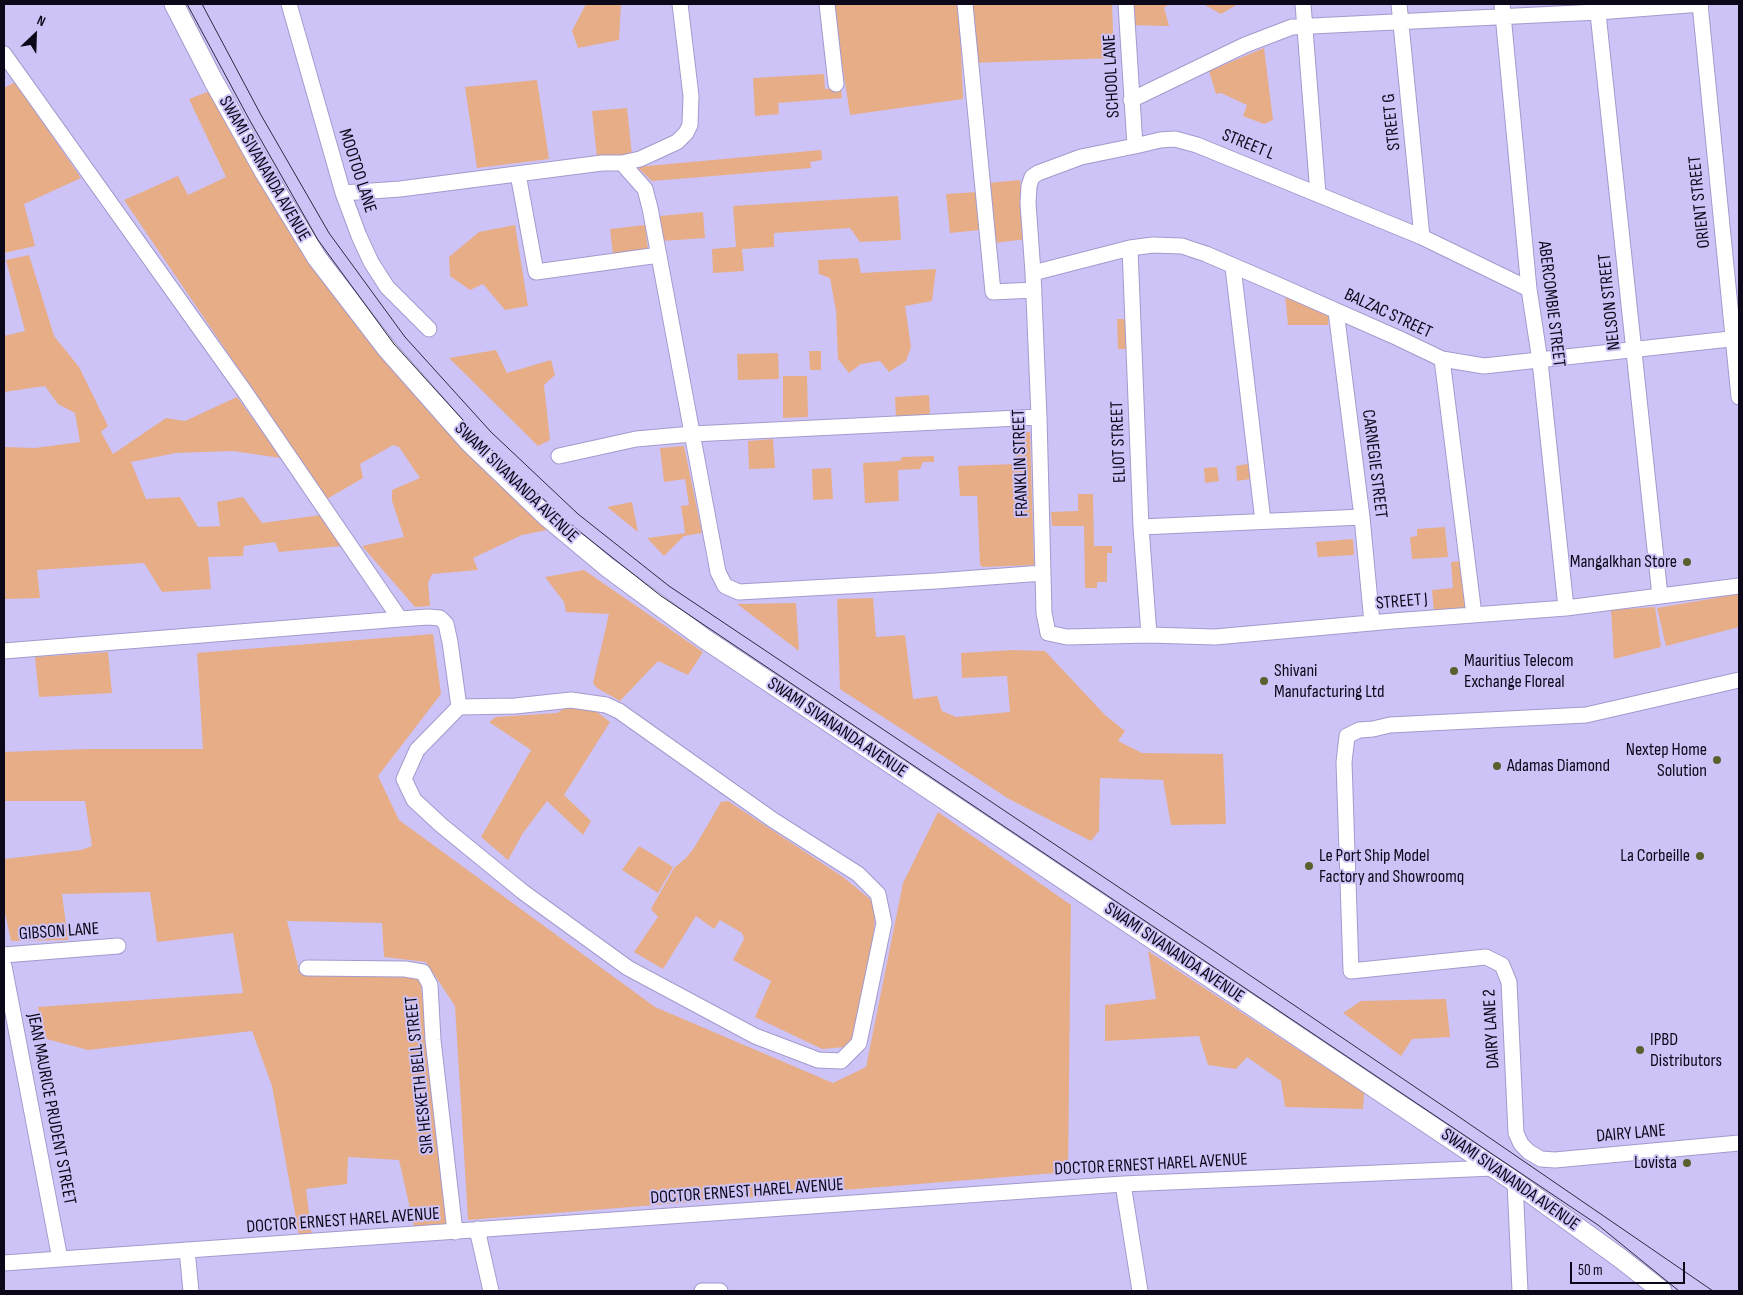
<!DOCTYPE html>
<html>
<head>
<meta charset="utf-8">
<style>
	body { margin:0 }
	#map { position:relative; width:1743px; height:1295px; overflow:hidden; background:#cdc3f7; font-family:"Sofia Sans Condensed",sans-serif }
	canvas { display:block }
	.frame { position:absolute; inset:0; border:5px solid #0d0819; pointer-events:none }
	.north { position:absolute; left:10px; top:10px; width:50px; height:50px; -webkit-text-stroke:4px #cdc3f7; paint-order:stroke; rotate:24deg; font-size:14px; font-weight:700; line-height:20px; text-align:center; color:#0d0819 }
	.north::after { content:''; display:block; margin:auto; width:18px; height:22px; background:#0d0819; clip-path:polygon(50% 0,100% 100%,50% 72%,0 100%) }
	.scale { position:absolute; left:1570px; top:1262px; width:115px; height:22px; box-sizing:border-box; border:2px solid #0d0819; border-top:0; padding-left:6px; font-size:15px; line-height:18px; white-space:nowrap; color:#0d0819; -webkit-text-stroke:4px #cdc3f7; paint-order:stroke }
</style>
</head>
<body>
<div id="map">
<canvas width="1743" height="1295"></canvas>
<div class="frame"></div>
<div class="north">N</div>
<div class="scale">50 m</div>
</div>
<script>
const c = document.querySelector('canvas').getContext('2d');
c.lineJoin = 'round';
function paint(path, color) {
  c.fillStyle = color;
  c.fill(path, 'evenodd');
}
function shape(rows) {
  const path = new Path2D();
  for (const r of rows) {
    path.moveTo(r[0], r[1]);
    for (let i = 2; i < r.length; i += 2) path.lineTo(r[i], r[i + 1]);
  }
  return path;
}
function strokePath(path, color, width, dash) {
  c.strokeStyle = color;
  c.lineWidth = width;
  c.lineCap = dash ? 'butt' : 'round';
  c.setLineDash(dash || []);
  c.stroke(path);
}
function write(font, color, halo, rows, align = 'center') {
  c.font = font + ' "Sofia Sans Condensed",sans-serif';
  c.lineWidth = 4;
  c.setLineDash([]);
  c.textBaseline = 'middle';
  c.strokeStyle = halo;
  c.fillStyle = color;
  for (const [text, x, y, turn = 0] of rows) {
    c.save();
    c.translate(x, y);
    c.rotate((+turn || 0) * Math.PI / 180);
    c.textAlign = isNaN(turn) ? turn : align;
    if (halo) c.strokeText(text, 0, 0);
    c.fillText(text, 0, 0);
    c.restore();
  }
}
paint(shape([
	[586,4,621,4,619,40,578,48,572,31],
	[833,4,959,4,963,99,850,115],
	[968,4,1112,4,1114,58,970,63],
	[1127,4,1171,4,1164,7,1169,26,1127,25],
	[1203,4,1238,4,1221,14],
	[1264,48,1273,120,1264,124,1243,116,1247,105,1221,93,1216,94,1209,71],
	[824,74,825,89,841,88,842,98,778,103,779,114,755,116,753,78],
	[537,80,549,159,477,168,465,87],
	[15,82,81,178,24,204,35,246,4,253,4,88],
	[210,91,297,236,552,529,522,535,473,558,478,570,432,574,428,583,430,606,415,607,362,546,404,537,392,501,392,490,420,478,399,447,393,445,360,464,363,478,327,499,124,200,178,176,188,195,226,177,189,99],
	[627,108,632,155,597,158,592,111],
	[821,150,822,160,810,162,811,168,652,181,637,167],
	[1020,180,1026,239,995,243,989,183],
	[977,192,980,230,950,233,946,194],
	[898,196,901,240,860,242,850,228,774,233,774,247,742,249,744,271,713,273,712,249,736,247,733,206],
	[703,212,705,238,662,241,660,216],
	[515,225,528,306,505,310,483,284,470,290,450,276,449,257,479,232],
	[645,225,648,250,613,254,610,229],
	[29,255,54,336,79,367,108,426,101,432,113,454,166,418,185,421,237,397,281,458,233,451,176,453,131,462,146,499,180,497,198,527,220,526,217,502,243,497,262,523,321,515,341,546,279,552,275,542,244,546,243,556,208,557,211,589,162,592,144,563,37,570,40,598,4,599,4,447,35,448,80,442,75,413,58,404,45,386,4,392,4,336,25,331,6,260],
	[858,258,861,273,936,269,932,301,905,306,911,347,906,361,889,372,880,361,861,364,849,373,838,359,836,311,830,278,819,274,818,260],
	[1285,294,1329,315,1328,325,1288,325],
	[1117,319,1129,319,1129,349,1118,349],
	[496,350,507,373,551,360,555,375,544,385,550,440,538,446,449,358],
	[809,351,821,351,821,370,810,370],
	[778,353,779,379,738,380,737,354],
	[783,376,807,376,808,417,783,418],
	[929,395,930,415,896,417,895,397],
	[1015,432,1030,432,1034,565,983,567,980,565,977,496,960,496,958,466,1016,464],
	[773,439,775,468,749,469,748,441],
	[684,446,702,533,684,536,664,556,647,538,685,533,681,506,689,505,685,479,664,482,660,448],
	[934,456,934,462,923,462,920,469,898,470,899,501,865,503,863,463,900,461,902,457],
	[1248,464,1250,479,1237,481,1236,466],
	[1217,467,1219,481,1205,483,1204,468],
	[831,468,833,499,813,500,812,469],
	[1078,494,1093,494,1094,546,1112,546,1112,553,1107,553,1107,582,1097,582,1097,588,1085,588,1084,526,1052,526,1051,512,1078,511],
	[632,502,638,532,607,507],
	[1445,527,1448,557,1412,559,1410,537,1417,536,1417,529],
	[1353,539,1354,555,1318,557,1316,542],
	[1462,561,1466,609,1434,612,1432,590,1453,588,1451,562],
	[584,570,703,652,688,675,658,661,620,701,597,688,593,683,609,614,566,612,564,602,545,577],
	[1739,594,1739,627,1666,646,1657,608],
	[873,598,876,637,905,635,913,699,937,696,942,711,956,717,1010,712,1007,676,962,678,961,653,1013,650,1045,651,1105,715,1125,731,1118,741,1142,753,1223,754,1226,824,1171,825,1163,780,1100,778,1099,831,1091,841,1009,799,840,689,837,599],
	[796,603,799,651,737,604],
	[1655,607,1661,647,1614,659,1611,610],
	[433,634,441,694,378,776,399,820,655,1007,833,1083,866,1067,903,883,938,812,1071,905,1068,1172,468,1220,455,1006,426,962,384,957,382,923,287,921,300,974,420,978,450,1226,414,1226,399,1160,348,1157,347,1184,306,1189,312,1237,299,1235,272,1086,252,1031,88,1050,43,1038,38,1007,243,993,233,933,157,942,150,892,62,894,68,940,11,941,4,908,4,859,81,850,92,846,85,801,4,801,4,752,88,749,203,749,197,653],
	[108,652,112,693,39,697,35,657],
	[566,707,582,708,597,712,610,722,564,795,591,821,583,835,547,801,523,833,508,860,481,837,531,750,489,722,496,717,557,713],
	[728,801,843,877,876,904,870,978,854,1035,845,1047,822,1049,755,1017,771,981,733,960,744,939,742,933,720,920,714,929,696,916,663,969,634,952,658,917,651,909,674,868,686,858,694,848,721,802],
	[639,846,673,867,658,893,622,870],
	[1148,951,1364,1093,1363,1109,1285,1107,1281,1081,1247,1057,1236,1069,1208,1065,1199,1036,1105,1041,1105,1005,1156,999],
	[1446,999,1450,1037,1412,1039,1401,1056,1343,1013,1361,1001]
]), '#e7ad87');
const minor = shape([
	[289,4,343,193,359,236,371,262,387,287,429,329],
	[827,4,836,84],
	[965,4,993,292,1034,290],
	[1126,4,1135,146],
	[1303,4,1318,194],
	[1399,4,1422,237],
	[1502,4,1529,289,1540,361,1566,608],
	[1597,4,1660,596],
	[1700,4,1739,397],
	[4,54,245,392,400,619],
	[1131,100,1245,45,1292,27,1598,12,1701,4],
	[622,163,640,159,677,142,686,133,690,125,691,96,680,4],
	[518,174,536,272,659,255],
	[343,193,400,189,602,163,622,163,645,189,650,208,718,572,725,586,739,592,936,581,1043,573],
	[1130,248,1141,527,1149,635],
	[1233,267,1263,521],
	[1033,273,1130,248,1153,245,1182,246,1206,254,1278,285,1398,338,1442,359,1484,366,1739,338],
	[1529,289,1422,237,1197,145,1175,139,1160,140,1135,146,1081,157,1038,173,1032,177,1029,186,1028,203,1033,273,1039,417,1044,613,1048,633,1067,637,1149,635,1215,637,1393,621,1566,608,1739,586],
	[1336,311,1362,517,1372,623],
	[1442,359,1474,615],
	[559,456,636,439,692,434,1039,417],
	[1141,527,1362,517],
	[4,651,400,619,428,617,440,618,446,624,450,642,459,707],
	[1739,680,1586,715,1390,725,1373,729,1359,730,1347,736,1344,762,1351,971,1486,957,1502,965,1509,982,1516,1133,1521,1144,1529,1152,1541,1159,1555,1160,1739,1143],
	[571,700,606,705,619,711,773,820,858,874,878,894,884,923,859,1043,841,1061,818,1060,755,1036,628,968,523,892,441,825,414,800,404,779,417,750,459,707,515,706,571,700],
	[4,955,118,946],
	[4,966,60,1259],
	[307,968,405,969,423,972,430,985,433,1040,455,1232],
	[1515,1182,1520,1291],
	[1123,1184,1140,1291],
	[477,1229,491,1291],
	[187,1250,191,1291],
	[4,1263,1123,1184,1493,1168],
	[702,1291,720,1291]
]);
const tertiary = shape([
	[174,4,213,80,265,173,317,258,387,349,470,443,546,516,607,567,702,637,1515,1182,1620,1258,1662,1291]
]);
strokePath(minor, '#a49acc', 17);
strokePath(tertiary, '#a49acc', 21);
strokePath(minor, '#fff', 15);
strokePath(tertiary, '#fff', 19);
strokePath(shape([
	[187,4,249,119,318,240,394,344,482,441,570,524,661,596,1598,1225,1679,1291],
	[202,4,261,115,329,233,405,337,491,432,578,514,669,586,1214,951,1452,1112,1713,1291]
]), '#2e283f', 1);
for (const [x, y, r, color] of [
	[1687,562,5,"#5a5f2d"],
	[1454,671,5,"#5a5f2d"],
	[1264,681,5,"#5a5f2d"],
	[1717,760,5,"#5a5f2d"],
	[1497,766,5,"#5a5f2d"],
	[1700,856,5,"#5a5f2d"],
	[1309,866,5,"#5a5f2d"],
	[1640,1050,5,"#5a5f2d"],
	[1687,1163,5,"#5a5f2d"]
]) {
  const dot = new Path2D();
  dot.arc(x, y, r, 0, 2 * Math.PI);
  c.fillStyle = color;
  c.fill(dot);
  strokePath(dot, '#cdc3f7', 2);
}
write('18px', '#0d0819', '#cdc3f7', [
	["SCHOOL LANE",1112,76,-93],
	["STREET G",1392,122,-96],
	["STREET L",1248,145,22],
	["SWAMI SIVANANDA AVENUE",264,169,60],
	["MOOTOO LANE",357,171,72],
	["ORIENT STREET",1700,202,-96],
	["NELSON STREET",1610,302,-96],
	["ABERCOMBIE STREET",1551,304,83],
	["BALZAC STREET",1388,314,25],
	["ELIOT STREET",1119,442,-92],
	["FRANKLIN STREET",1021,463,-92],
	["CARNEGIE STREET",1374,464,83],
	["SWAMI SIVANANDA AVENUE",516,483,44],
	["STREET J",1402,602,-5],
	["SWAMI SIVANANDA AVENUE",837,728,34],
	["GIBSON LANE",59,932,-4],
	["SWAMI SIVANANDA AVENUE",1174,953,34],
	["DAIRY LANE 2",1492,1029,-93],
	["SIR HESKETH BELL STREET",420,1075,-96],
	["JEAN MAURICE PRUDENT STREET",51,1109,79],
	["DAIRY LANE",1631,1134,-5],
	["DOCTOR ERNEST HAREL AVENUE",1151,1165,-3],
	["SWAMI SIVANANDA AVENUE",1510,1180,35],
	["DOCTOR ERNEST HAREL AVENUE",747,1192,-4],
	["DOCTOR ERNEST HAREL AVENUE",343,1221,-4]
]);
write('18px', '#0d0819', '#cdc3f7', [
	["Mangalkhan Store",1677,562,"right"],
	["Mauritius Telecom",1464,661],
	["Exchange Floreal",1464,682],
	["Shivani",1274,671],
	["Manufacturing Ltd",1274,692],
	["Nextep Home",1707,750,"right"],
	["Solution",1707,771,"right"],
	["Adamas Diamond",1507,766],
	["Le Port Ship Model",1319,856],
	["Factory and Showroomq",1319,877],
	["La Corbeille",1690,856,"right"],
	["IPBD",1650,1040],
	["Distributors",1650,1061],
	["Lovista",1677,1163,"right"]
], 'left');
</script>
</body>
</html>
